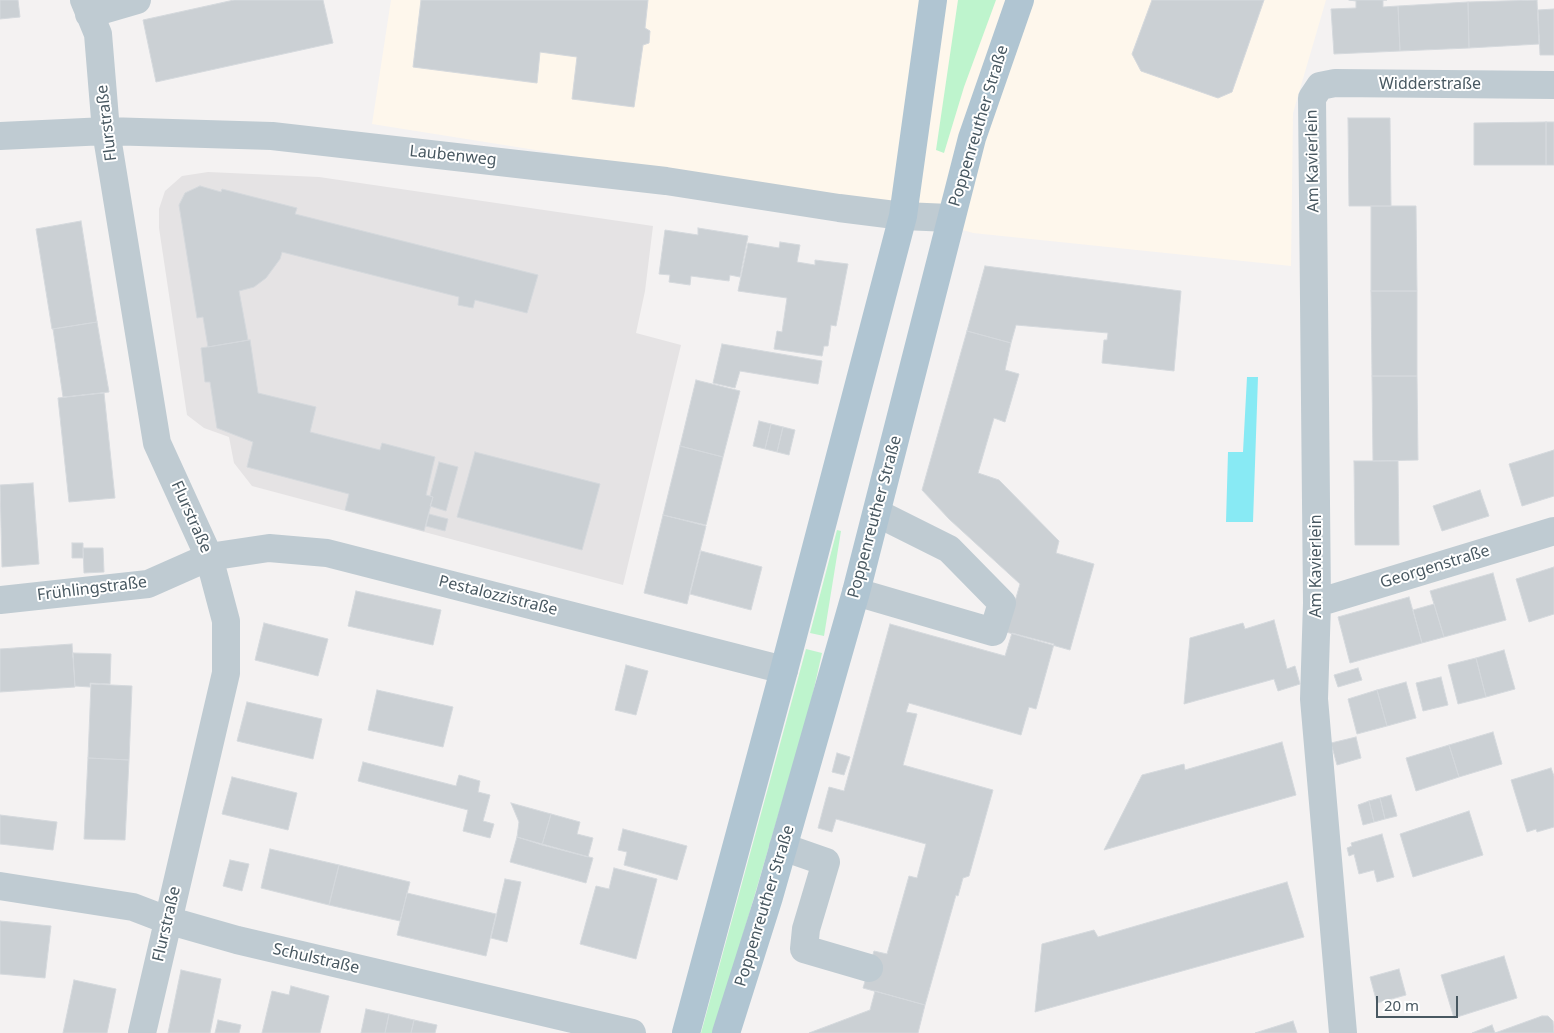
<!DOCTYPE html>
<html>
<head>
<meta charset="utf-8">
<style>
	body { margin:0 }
	#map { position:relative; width:1554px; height:1033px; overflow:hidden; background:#f4f2f2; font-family:"Noto Sans",sans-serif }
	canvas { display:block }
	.scale { position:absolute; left:1376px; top:996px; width:82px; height:22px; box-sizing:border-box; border:2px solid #485861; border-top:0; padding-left:6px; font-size:15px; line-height:18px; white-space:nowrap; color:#485861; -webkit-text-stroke:4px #fff; paint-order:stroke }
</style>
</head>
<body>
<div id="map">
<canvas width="1554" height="1033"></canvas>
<div class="scale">20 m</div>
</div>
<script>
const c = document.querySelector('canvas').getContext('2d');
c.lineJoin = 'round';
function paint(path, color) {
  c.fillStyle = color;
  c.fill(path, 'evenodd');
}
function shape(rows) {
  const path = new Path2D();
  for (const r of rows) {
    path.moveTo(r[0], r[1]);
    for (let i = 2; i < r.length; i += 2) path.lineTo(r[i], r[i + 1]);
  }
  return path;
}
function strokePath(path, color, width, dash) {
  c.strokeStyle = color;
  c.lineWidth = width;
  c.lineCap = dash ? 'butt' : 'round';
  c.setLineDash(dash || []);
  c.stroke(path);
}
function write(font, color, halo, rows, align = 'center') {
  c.font = font + ' "Noto Sans",sans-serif';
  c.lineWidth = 4;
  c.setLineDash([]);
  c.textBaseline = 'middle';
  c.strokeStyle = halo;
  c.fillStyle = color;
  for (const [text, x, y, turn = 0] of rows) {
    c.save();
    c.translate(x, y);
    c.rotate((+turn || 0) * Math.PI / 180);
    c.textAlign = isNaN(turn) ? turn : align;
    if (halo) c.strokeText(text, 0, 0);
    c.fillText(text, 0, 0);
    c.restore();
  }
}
paint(shape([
	[391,0,1326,0,1293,113,1291,266,973,233,869,203,372,124]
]), '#fef7ec');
paint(shape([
	[208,172,319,177,653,226,645,291,636,333,681,345,623,585,252,486,234,463,229,437,204,428,187,415,159,228,159,209,165,191,182,176]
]), '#e5e3e4');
paint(shape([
	[958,0,996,0,964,87,944,153,936,150],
	[837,530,841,531,824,636,810,633],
	[806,649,822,653,809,711,714,1033,701,1033]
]), '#bef4cd');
paint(shape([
	[1247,377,1258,377,1253,522,1226,522,1228,452,1243,452]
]), '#88eaf4');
const building = shape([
	[0,0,18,0,20,17,0,19,0,0],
	[234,0,323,0,333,43,156,82,143,20,234,0],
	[421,0,648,0,645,28,650,31,649,43,643,45,634,107,572,99,577,57,540,52,537,83,413,67,421,0],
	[1152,0,1264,0,1232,92,1218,98,1141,71,1132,54,1152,0],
	[1349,0,1387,0,1383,0,1383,7,1398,6,1400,51,1334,54,1331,9,1356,8,1356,1,1349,0],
	[1537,0,1539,44,1469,48,1468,2,1537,0],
	[1468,2,1469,48,1400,51,1398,6,1468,2],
	[1554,9,1554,55,1540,55,1538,10,1554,9],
	[1348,118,1390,118,1391,206,1349,206,1348,118],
	[1546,122,1546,165,1474,165,1474,123,1546,122],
	[1546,122,1554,122,1554,165,1546,165,1546,122],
	[200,186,221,192,222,189,297,208,295,214,538,275,527,313,475,300,473,308,458,305,459,297,282,252,280,259,266,278,254,287,239,291,248,340,208,347,203,317,197,318,179,205,185,193,200,186],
	[1371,206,1416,206,1417,291,1371,291,1371,206],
	[81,221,97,322,52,329,36,229,81,221],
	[698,228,748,236,740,277,730,275,729,281,691,276,690,285,669,282,670,275,659,274,665,230,698,235,698,228],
	[780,242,800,245,797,262,815,265,815,260,848,264,836,326,831,325,828,346,824,346,822,356,774,349,777,331,782,332,787,298,738,291,748,243,779,248,780,242],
	[985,266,1181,291,1174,371,1102,363,1104,340,1107,340,1108,333,1016,325,1011,343,967,331,985,266],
	[1371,291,1417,291,1417,376,1372,376,1371,291],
	[97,322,109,392,63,397,53,329,97,322],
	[967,331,1011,343,1005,370,1019,374,1005,422,994,418,978,473,999,480,1059,541,1056,553,1094,564,1070,650,1006,632,1020,584,949,519,922,490,967,331],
	[250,340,258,393,316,407,310,432,380,450,382,443,435,457,426,495,433,497,424,531,345,510,349,494,247,467,253,442,217,428,210,382,205,382,201,348,250,340],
	[722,344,822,361,818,384,740,371,735,388,713,383,722,344],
	[1372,376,1417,376,1418,460,1373,461,1372,376],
	[696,380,740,391,723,457,680,446,696,380],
	[104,393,115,498,69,502,58,398,104,393],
	[759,421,771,424,765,449,753,446,759,421],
	[771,424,783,427,777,452,765,449,771,424],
	[783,427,795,430,789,455,777,452,783,427],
	[680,446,723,457,706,525,663,515,680,446],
	[1554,450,1554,496,1522,506,1509,464,1554,450],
	[475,452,600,484,582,550,457,517,475,452],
	[1354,461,1398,461,1399,545,1355,545,1354,461],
	[439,462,458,467,446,511,430,506,433,497,430,496,439,462],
	[33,483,39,564,2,567,0,485,33,483],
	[1480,490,1489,516,1442,531,1433,506,1480,490],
	[429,514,448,519,445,531,426,526,429,514],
	[663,515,706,526,687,604,644,593,663,515],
	[72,543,83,543,83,558,72,558,72,543],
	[83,548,103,548,104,572,84,573,83,548],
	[701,551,762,567,751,610,690,594,701,551],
	[1554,567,1554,614,1529,622,1516,579,1554,567],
	[1493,573,1506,620,1444,637,1430,591,1493,573],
	[356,591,441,610,433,645,348,626,356,591],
	[1409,597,1422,643,1350,663,1338,617,1409,597],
	[1434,604,1444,637,1422,643,1413,610,1434,604],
	[1274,620,1287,669,1295,666,1300,684,1278,691,1274,679,1184,704,1190,638,1243,623,1245,629,1274,620],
	[264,623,328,639,318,676,255,660,264,623],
	[890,624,1005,656,1012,633,1054,644,1036,709,1029,707,1021,735,909,703,906,712,917,714,903,765,993,790,969,876,963,878,958,896,956,895,925,1005,863,988,874,951,887,954,909,876,917,878,926,844,836,819,832,832,818,828,829,787,844,791,890,624],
	[72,644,75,687,0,692,0,649,72,644],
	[1504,650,1515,689,1486,697,1476,658,1504,650],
	[73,653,111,654,110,684,90,683,90,687,75,686,73,653],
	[1476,658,1486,697,1458,704,1448,665,1476,658],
	[626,665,648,671,636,715,615,710,626,665],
	[1358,668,1362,680,1338,687,1334,675,1358,668],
	[1441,677,1448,705,1423,711,1416,683,1441,677],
	[1406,682,1416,718,1387,726,1377,690,1406,682],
	[91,684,132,686,129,760,88,758,91,684],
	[377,690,453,707,443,747,368,730,377,690],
	[1377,690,1387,726,1357,734,1348,699,1377,690],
	[247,702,322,719,313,759,237,741,247,702],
	[1493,732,1502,764,1459,777,1449,745,1493,732],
	[1356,737,1361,758,1337,765,1331,743,1356,737],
	[1282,742,1296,795,1104,850,1142,775,1184,764,1185,770,1282,742],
	[1449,745,1459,777,1416,791,1406,758,1449,745],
	[837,753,850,757,844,775,832,772,837,753],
	[88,758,129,760,125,840,84,839,88,758],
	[363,762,456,786,459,775,480,781,478,792,490,795,483,821,494,824,490,838,463,831,468,810,358,781,363,762],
	[1551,768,1554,776,1554,827,1537,832,1536,829,1527,832,1511,780,1551,768],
	[232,777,297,793,288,830,222,814,232,777],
	[1391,795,1397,816,1385,819,1380,798,1391,795],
	[1380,798,1385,819,1374,822,1369,801,1380,798],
	[1369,801,1374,822,1363,825,1358,805,1369,801],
	[511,803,551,814,542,845,517,837,519,822,511,803],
	[1469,811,1483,855,1413,877,1400,834,1469,811],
	[551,814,580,822,577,834,593,838,588,857,542,845,551,814],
	[0,815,57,822,53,850,0,844,0,815],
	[623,829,687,846,677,880,624,865,627,852,618,850,623,829],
	[1382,834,1394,877,1377,882,1374,870,1359,874,1354,854,1349,856,1347,848,1352,846,1351,843,1382,834],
	[517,837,593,858,586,883,510,862,517,837],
	[270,849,339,865,329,905,261,888,270,849],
	[230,860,249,864,242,891,223,886,230,860],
	[339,865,410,882,400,921,329,905,339,865],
	[614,868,657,879,636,959,580,944,596,886,609,889,614,868],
	[505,879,521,882,507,942,491,938,505,879],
	[1287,882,1304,937,1035,1012,1042,944,1094,930,1098,937,1287,882],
	[407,893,496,914,486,956,397,935,407,893],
	[0,921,51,926,45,978,0,974,0,921],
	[1504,956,1517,998,1454,1018,1441,975,1504,956],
	[1399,969,1406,995,1377,1003,1370,977,1399,969],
	[181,970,221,979,210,1033,168,1033,181,970],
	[74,980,116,989,107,1033,63,1033,74,980],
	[291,986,329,996,320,1033,262,1033,272,991,289,995,291,986],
	[875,991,925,1005,918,1033,809,1033,870,1010,875,991],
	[366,1009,389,1014,385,1033,361,1033,366,1009],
	[389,1014,414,1020,411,1033,385,1033,389,1014],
	[1542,1016,1548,1016,1553,1021,1554,1033,1495,1033,1542,1016],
	[218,1020,241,1025,239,1033,215,1033,218,1020],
	[414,1020,437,1025,435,1033,411,1033,414,1020],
	[1293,1021,1297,1033,1255,1033,1293,1021],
	[1492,1025,1495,1033,1472,1033,1492,1025]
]);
paint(building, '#cbd0d4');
strokePath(building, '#d5d9dd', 1);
strokePath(shape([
	[84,0,98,34,106,131,157,443,209,557,226,621,226,673,142,1033],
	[89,14,137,0],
	[0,136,106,131,272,136,666,181,839,208,903,216,950,218],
	[856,592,993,632,1002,603,949,549,877,513],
	[0,600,148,584,209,557,269,548,327,553,784,670],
	[1317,603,1554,531],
	[783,847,826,862,806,929,804,949,869,968],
	[0,886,133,907,167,920,237,940,632,1033],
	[1343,1033,1314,699,1317,603,1312,98,1320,86,1335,83,1554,85]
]), '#bfcbd2', 28);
strokePath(shape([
	[686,1033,784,670,903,216,933,0],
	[726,1033,769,897,856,592,972,138,1020,0]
]), '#b0c5d2', 28);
write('16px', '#485861', '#fff', [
	["Widderstraße",1430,84],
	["Flurstraße",107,123,-97],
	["Poppenreuther Straße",979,126,-73],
	["Laubenweg",453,156,6],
	["Am Kavierlein",1313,161,-91],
	["Flurstraße",191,517,66],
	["Poppenreuther Straße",875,517,-75],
	["Am Kavierlein",1316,566,-90],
	["Georgenstraße",1435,567,-17],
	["Frühlingstraße",92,589,-7],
	["Pestalozzistraße",498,596,14],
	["Poppenreuther Straße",765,906,-73],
	["Flurstraße",167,924,-77],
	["Schulstraße",316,959,13]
]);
</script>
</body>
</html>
